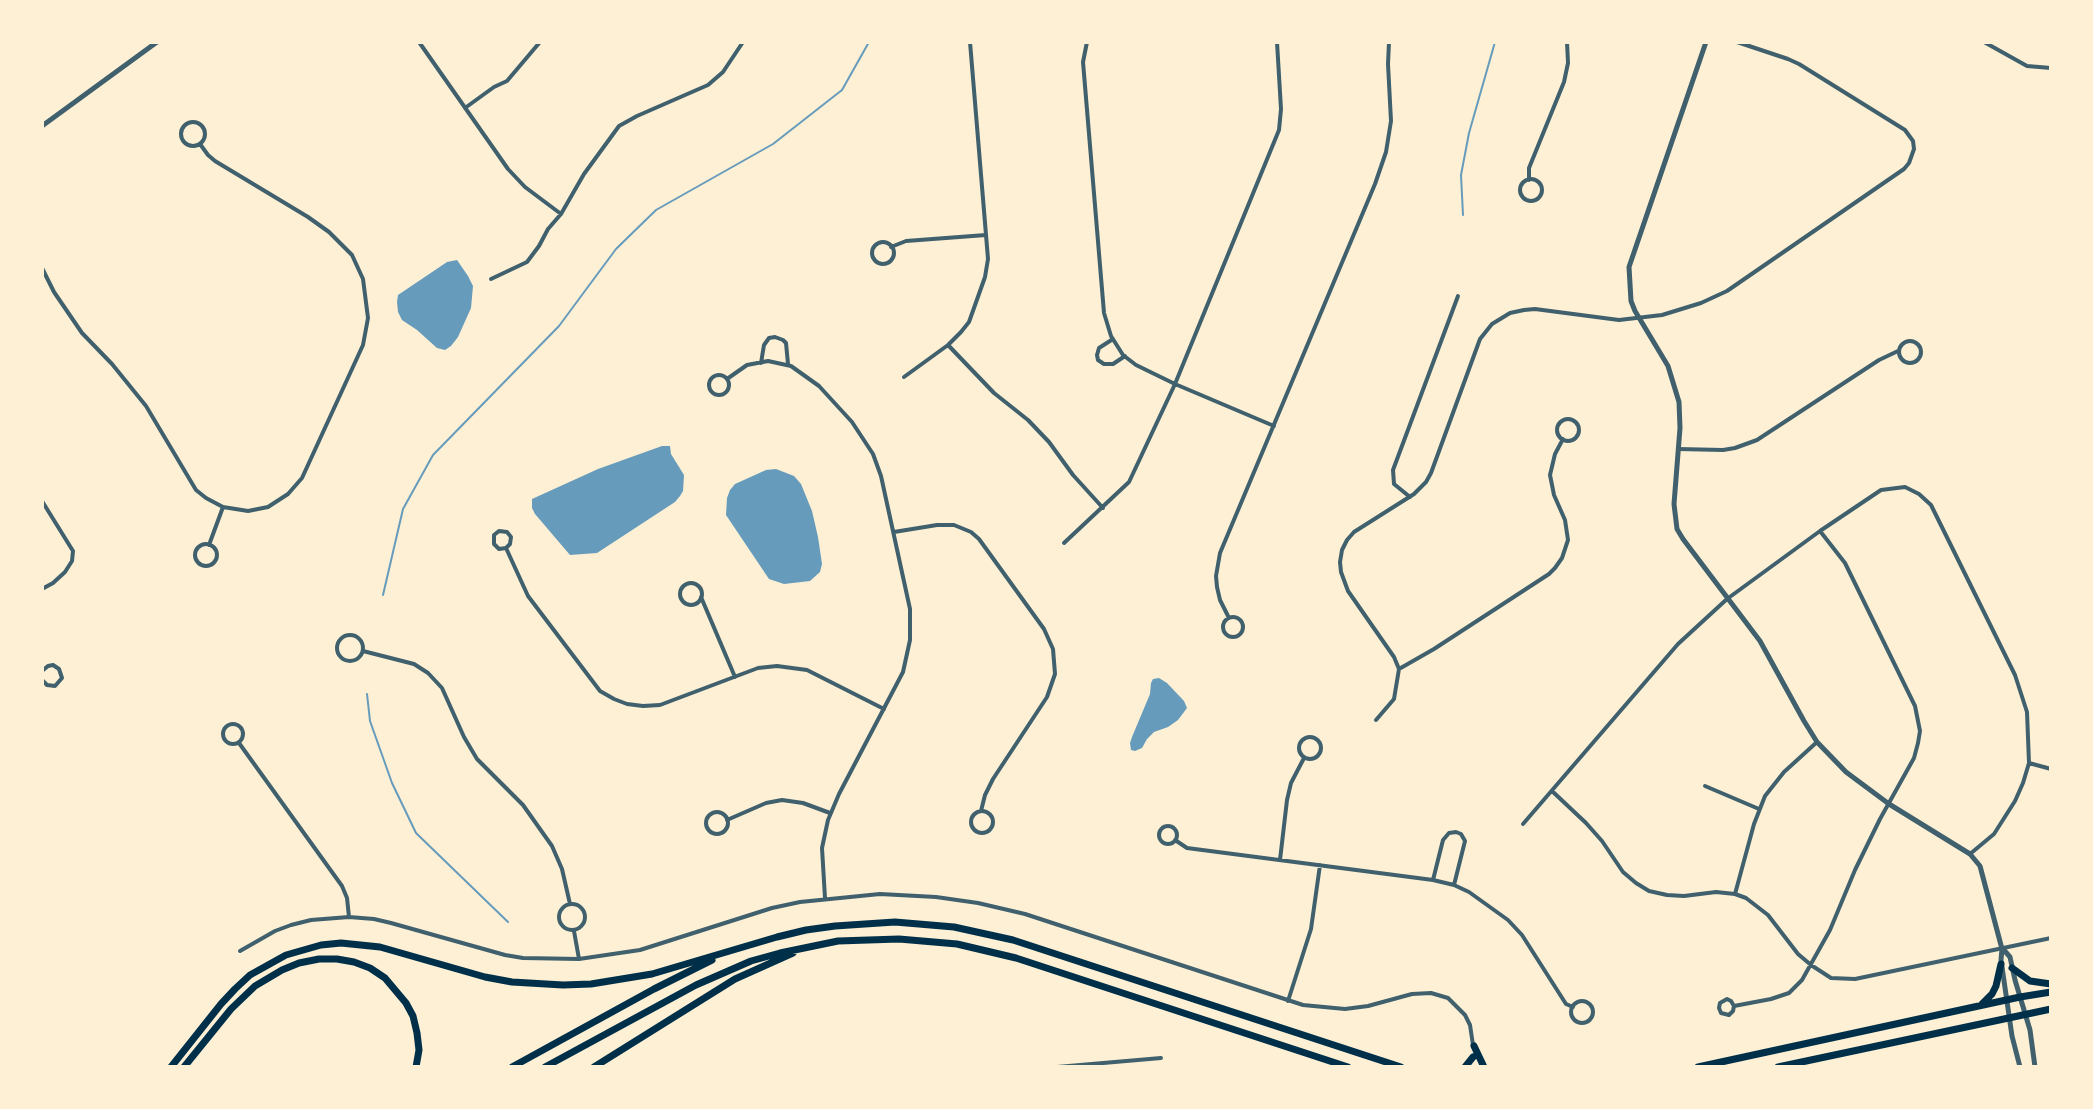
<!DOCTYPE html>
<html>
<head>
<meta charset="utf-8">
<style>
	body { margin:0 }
	#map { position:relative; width:2093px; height:1109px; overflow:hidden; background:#fdf0d5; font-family:"Exo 2",sans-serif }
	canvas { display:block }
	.frame { position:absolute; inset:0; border:44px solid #fdf0d5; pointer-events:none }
</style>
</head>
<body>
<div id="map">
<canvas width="2093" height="1109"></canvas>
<div class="frame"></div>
</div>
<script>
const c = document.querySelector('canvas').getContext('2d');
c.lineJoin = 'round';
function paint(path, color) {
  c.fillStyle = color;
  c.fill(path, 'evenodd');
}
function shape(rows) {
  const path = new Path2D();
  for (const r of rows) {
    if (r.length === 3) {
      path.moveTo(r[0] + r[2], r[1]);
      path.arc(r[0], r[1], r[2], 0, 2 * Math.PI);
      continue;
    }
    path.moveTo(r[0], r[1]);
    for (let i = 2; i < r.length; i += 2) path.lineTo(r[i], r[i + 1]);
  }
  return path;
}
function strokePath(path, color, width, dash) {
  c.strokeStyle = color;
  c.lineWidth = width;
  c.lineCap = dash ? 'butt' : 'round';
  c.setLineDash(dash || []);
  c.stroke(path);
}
paint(shape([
	[457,260,468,276,473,286,471,308,458,337,451,346,445,350,437,348,417,330,402,320,398,312,397,302,398,295,447,262],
	[662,446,670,446,671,454,684,475,683,491,680,496,675,502,597,553,570,555,535,514,532,508,532,499,598,469],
	[776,469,794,476,801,484,812,511,818,537,822,564,820,572,810,581,784,584,769,579,726,515,727,498,730,490,735,484,766,470],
	[1159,678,1167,683,1184,701,1187,708,1178,720,1168,727,1154,732,1147,739,1142,748,1135,751,1131,750,1130,743,1132,737,1150,694,1151,683,1153,679]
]), '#669bbc');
strokePath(shape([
	[1463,215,1461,175,1469,133,1495,42],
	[383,595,403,509,433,455,559,326,616,249,656,210,773,144,842,90,869,42],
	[367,694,370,721,392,783,416,833,508,922]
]), '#669bbc', 2);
strokePath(shape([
	[419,42,508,169,525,187,561,214],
	[1087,42,1083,62,1104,313,1111,336,1123,355,1136,365,1175,384,1274,426],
	[1984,42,2027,66,2051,68],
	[465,108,494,87,507,81,540,42],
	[193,134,12],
	[1531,190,11],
	[1529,180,1529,168,1564,82,1568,63,1567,42],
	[883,253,11],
	[891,247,906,241,986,235],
	[42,268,54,292,82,333,112,364,146,406,196,490,206,498,223,507,248,511,268,507,288,494,302,478,363,345,368,318,363,279,352,255,329,232,308,217,215,161,208,155,200,144],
	[491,279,527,262,539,246,548,229,561,214,584,174,619,126,637,116,708,85,723,72,743,42],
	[1113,339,1099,348,1097,355,1098,360,1104,364,1113,364,1125,356],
	[1910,352,11],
	[948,345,994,393,1028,420,1049,442,1073,475,1103,508],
	[761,363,764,345,769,338,775,337,783,340,786,343,788,364],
	[719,385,10],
	[904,377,948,345,961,332,969,322,985,277,988,259,970,42],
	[727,379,747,365,768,361,791,366,819,386,852,422,873,454,881,476,910,609,910,640,903,672,839,794,828,820,822,848,825,898],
	[1568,430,11],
	[1678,449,1723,450,1735,448,1757,440,1879,360,1898,351],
	[1410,497,1394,484,1393,470,1458,296],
	[42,501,73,551,72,561,65,572,53,583,42,589],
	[894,532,937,525,954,525,971,532,979,539,1044,629,1053,649,1055,674,1047,697,993,779,985,795,981,811],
	[1064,543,1129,482,1175,384,1279,130,1281,109,1277,42],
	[206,555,11],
	[209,545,223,507],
	[506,548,510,544,511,537,507,532,499,531,494,535,494,544,499,549,506,548,528,596,600,691,614,699,627,704,643,706,660,705,758,668,777,666,807,670,884,709],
	[691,594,11],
	[701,597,735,677],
	[1233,627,10],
	[1229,618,1220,600,1217,587,1216,576,1220,553,1375,184,1386,152,1391,121,1388,64,1389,42],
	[350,648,13],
	[363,651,414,664,428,673,442,688,464,737,477,759,523,805,552,846,562,869,570,904],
	[1399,669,1434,649,1549,574,1555,568,1562,558,1568,540,1565,520,1554,495,1550,475,1555,454,1563,439],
	[42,671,48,666,53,665,59,669,62,678,55,686,47,685,42,680],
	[1376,720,1394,699,1399,669,1394,657,1348,591,1341,572,1340,562,1342,550,1347,540,1354,532,1414,494,1426,482,1431,473,1480,339,1492,324,1510,313,1524,310,1535,309,1619,320,1662,315,1701,303,1727,291,1904,169,1909,163,1914,149,1913,141,1905,130,1799,64,1788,59,1737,42],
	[233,734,10],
	[1310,748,11],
	[239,743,342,886,347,898,349,917],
	[2029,763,2051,769],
	[1705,786,1759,809],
	[1552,791,1586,823,1602,841,1623,872,1636,883,1649,891,1667,895,1684,896,1716,892,1735,894,1746,898,1768,915,1798,954,1811,965,1831,978,1855,979,2051,938],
	[982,822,11],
	[717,823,11],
	[727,820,766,803,782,800,803,803,830,813],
	[1523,824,1678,644,1727,599,1820,531,1881,490,1905,487,1919,494,1931,505,2015,675,2027,712,2029,763,2023,783,2015,801,1994,834,1970,854],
	[1168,835,9],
	[1175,840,1187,848,1433,880,1454,885,1469,892,1508,920,1522,935,1566,1004,1573,1007],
	[1280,860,1287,800,1291,783,1304,758],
	[1433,880,1443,840,1449,833,1456,832,1461,834,1465,841,1454,885],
	[1735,894,1754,824,1765,796,1784,772,1817,742],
	[572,917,13],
	[574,931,579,959],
	[240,951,275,931,291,925,311,920,349,917,374,919,391,923,505,955,523,958,579,959,640,950,772,908,800,902,880,894,936,897,978,903,1025,914,1303,1005,1345,1009,1368,1006,1412,994,1431,993,1448,998,1465,1015,1470,1025,1473,1045],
	[1288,1001,1311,929,1320,865],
	[1582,1012,11],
	[1734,1006,1731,1001,1727,999,1720,1003,1719,1008,1721,1013,1729,1015,1733,1011,1734,1006,1771,999,1789,993,1802,980,1830,930,1855,870,1880,819,1914,758,1918,743,1920,731,1915,706,1845,563,1820,531],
	[1057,1067,1161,1058]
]), '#3f606c', 4);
strokePath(shape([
	[1706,42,1629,267,1631,301,1635,311,1668,366,1679,402,1680,428,1674,504,1677,529,1683,539,1760,641,1804,721,1817,742,1846,772,1889,804,1970,854,1980,866,2002,949,2001,960,2012,1036,2020,1067],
	[42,126,157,42],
	[2003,949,2010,957,2015,980,2030,1030,2035,1067]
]), '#3f606c', 5);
strokePath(shape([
	[2012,968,2030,981,2051,984],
	[1982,1004,1992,994,1996,986,2001,964],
	[1474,1046,1484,1067],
	[171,1067,221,1004,235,989,250,975,286,955,321,945,341,943,380,947,485,977,512,982,563,985,591,984,652,974,777,937,806,930,835,926,895,922,954,927,1013,940,1401,1067],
	[184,1067,231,1009,255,986,282,970,299,963,319,959,337,959,354,962,370,968,385,978,406,1003,413,1016,417,1033,419,1050,416,1067],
	[512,1067,654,989,712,960],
	[545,1067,696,985,751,961,780,953,838,941,899,939,957,944,1016,958,1348,1067],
	[594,1067,735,979,793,953],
	[1465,1067,1473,1057],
	[1698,1067,2020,997,2051,992],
	[1778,1067,2051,1009]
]), '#003049', 7);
</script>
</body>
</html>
